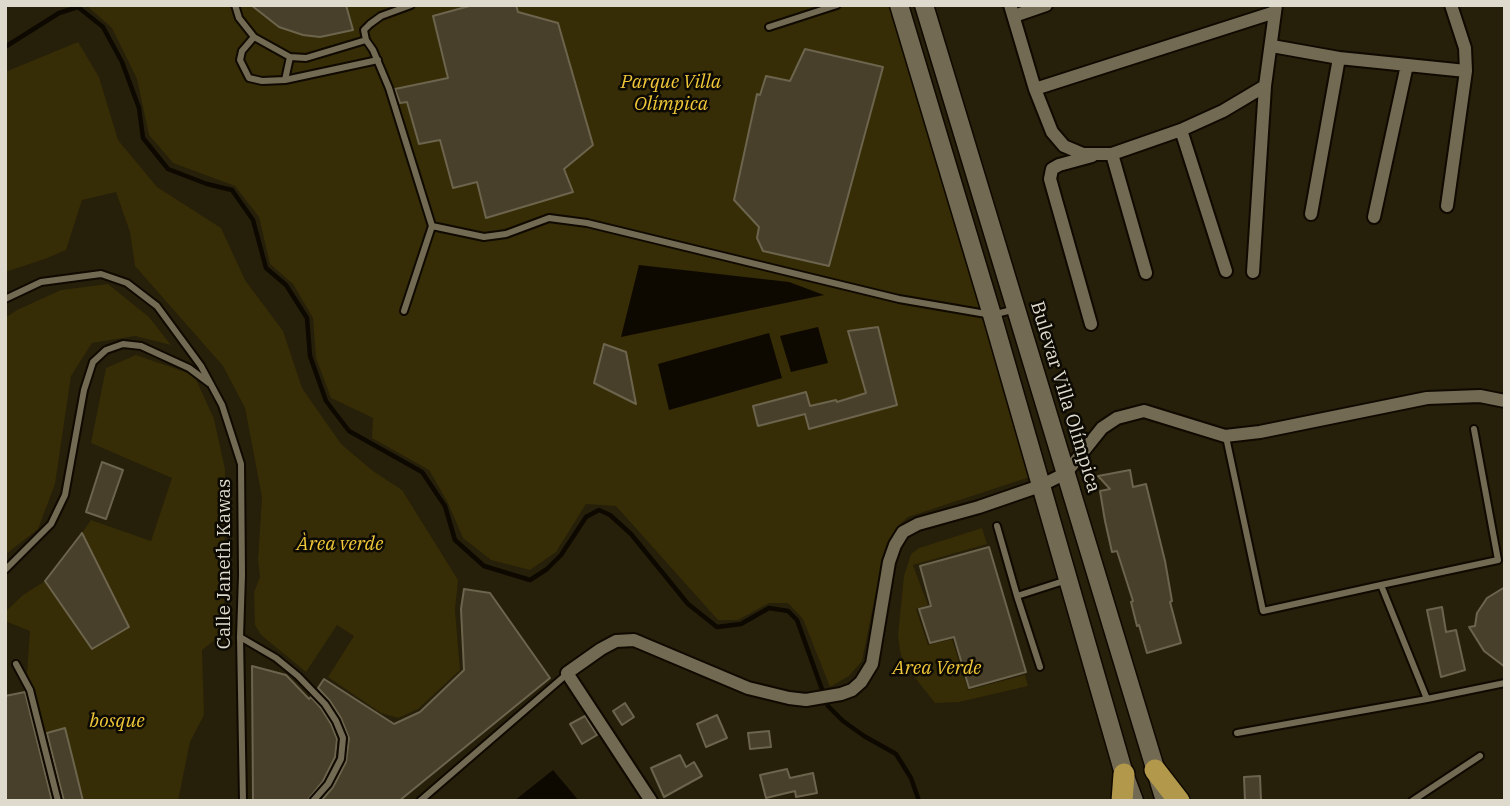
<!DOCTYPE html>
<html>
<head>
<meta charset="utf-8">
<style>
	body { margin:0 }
	#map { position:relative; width:1510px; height:806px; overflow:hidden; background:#261f0a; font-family:"IBM Plex Serif",serif }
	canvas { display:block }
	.frame { position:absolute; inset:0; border:7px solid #dedacd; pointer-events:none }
</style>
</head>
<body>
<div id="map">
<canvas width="1510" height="806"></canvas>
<div class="frame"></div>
</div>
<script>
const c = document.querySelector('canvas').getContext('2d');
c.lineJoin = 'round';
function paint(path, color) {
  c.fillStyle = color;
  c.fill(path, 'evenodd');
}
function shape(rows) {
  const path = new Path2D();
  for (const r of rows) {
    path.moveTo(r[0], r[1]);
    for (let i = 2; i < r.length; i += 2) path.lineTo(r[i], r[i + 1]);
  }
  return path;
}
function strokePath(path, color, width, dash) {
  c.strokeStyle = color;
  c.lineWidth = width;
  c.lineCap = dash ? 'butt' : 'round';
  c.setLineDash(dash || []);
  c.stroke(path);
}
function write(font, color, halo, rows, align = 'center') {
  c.font = font + ' "IBM Plex Serif",serif';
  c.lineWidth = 5;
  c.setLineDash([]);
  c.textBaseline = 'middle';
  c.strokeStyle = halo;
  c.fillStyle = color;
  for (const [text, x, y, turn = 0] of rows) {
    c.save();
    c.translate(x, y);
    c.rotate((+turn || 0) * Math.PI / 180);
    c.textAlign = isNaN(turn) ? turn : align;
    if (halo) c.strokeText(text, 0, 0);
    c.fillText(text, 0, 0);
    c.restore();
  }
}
paint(shape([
	[86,5,889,5,1030,477,908,517,899,525,887,547,881,567,862,661,849,676,830,687,803,619,788,603,769,603,738,620,718,620,616,506,586,504,556,552,530,570,491,560,463,538,448,503,429,470,372,438,373,418,331,398,316,358,313,318,293,284,270,264,259,217,235,186,173,163,149,135,137,79,112,28],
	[78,42,99,77,118,140,157,187,221,228,245,280,283,331,302,388,341,444,373,471,402,490,458,580,455,610,460,670,418,709,398,718,381,713,328,677,354,636,337,625,306,672,261,635,255,625,254,592,260,577,258,560,262,497,245,408,223,366,135,266,130,232,116,192,82,200,66,250,45,259,5,272,5,72],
	[108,284,149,317,171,345,135,336,92,343,71,376,55,484,38,529,5,555,5,318,17,310,61,290],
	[136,355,194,375,214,419,225,469,224,633,202,650,204,715,190,742,178,801,59,801,30,690,27,673,30,631,5,621,5,612,23,595,45,581,128,627,82,533,91,520,151,541,172,478,91,443,106,368],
	[982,528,987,544,913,565,928,605,916,609,928,645,952,639,968,690,1025,675,1028,686,959,702,935,703,904,664,900,651,898,635,904,576,911,554,919,548]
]), '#362c06');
paint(shape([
	[639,265,789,282,824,295,621,337],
	[818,327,828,363,791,372,780,336],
	[769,333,782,378,669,410,658,364],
	[553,770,579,801,514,801]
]), '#0d0901');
strokePath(shape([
	[5,47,59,13,78,7,103,27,122,62,139,108,143,138,168,169,207,184,232,190,253,220,266,268,286,285,307,318,310,356,326,401,349,431,422,472,445,506,455,540,484,566,530,580,547,569,561,555,586,517,599,510,610,515,631,534,688,604,717,627,741,624,769,608,788,611,797,620,828,706,843,721,864,736,896,754,911,778,919,801]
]), '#0d0901', 4.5);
const building = shape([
	[251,5,346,5,353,30,320,37,303,35,279,27,251,5],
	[473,5,516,5,518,12,558,23,593,145,564,169,573,192,486,218,477,182,453,188,440,140,419,144,407,102,400,103,395,89,448,78,433,16,473,5],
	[805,49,883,67,829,266,763,251,757,238,759,227,734,200,757,94,760,95,766,76,790,81,805,49],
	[878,327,897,405,809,429,805,414,758,426,753,406,806,392,810,406,836,400,837,402,866,393,848,331,878,327],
	[604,344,626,352,636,404,594,383,604,344],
	[102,462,123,470,106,519,86,512,102,462],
	[1130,470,1133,487,1146,484,1165,561,1172,601,1170,602,1181,643,1147,653,1139,625,1137,626,1131,602,1133,601,1117,551,1112,552,1105,521,1100,491,1110,489,1098,476,1130,470],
	[82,533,129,627,92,649,45,581,82,533],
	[989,547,1026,672,969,688,954,637,930,643,919,609,931,606,920,566,989,547],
	[1505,587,1505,667,1484,651,1469,627,1475,626,1477,613,1487,598,1505,587],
	[464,589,490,593,550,678,399,801,321,801,333,787,346,762,349,738,341,718,330,701,318,688,324,679,394,724,420,712,464,670,461,609,464,589],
	[1442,607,1446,632,1456,630,1465,670,1441,677,1427,610,1442,607],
	[252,666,286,675,309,699,311,697,321,708,331,724,337,739,335,757,323,781,307,801,253,801,252,666],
	[25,692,52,801,5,801,5,696,25,692],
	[625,703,634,717,622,725,613,711,625,703],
	[717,715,727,738,706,747,697,724,717,715],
	[585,716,597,735,582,744,570,724,585,716],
	[65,728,76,772,83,801,64,801,47,733,65,728],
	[769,731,771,747,750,749,748,733,769,731],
	[680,755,686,767,694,762,702,776,664,797,651,768,680,755],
	[787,769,790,778,813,773,817,793,796,797,795,791,766,798,760,775,787,769],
	[1260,776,1261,801,1245,801,1244,777,1260,776]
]);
paint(building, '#48402a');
strokePath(building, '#6c644d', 2);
const lane = shape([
	[235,5,239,18,254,37,290,57,306,58,366,40,373,50,389,88,432,226,404,311],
	[769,27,837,5],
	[254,37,242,51,240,60,249,78,262,81,285,80,378,60],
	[366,40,364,30,370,24,381,16,411,5],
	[285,80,290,57],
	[432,226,484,237,506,234,549,218,587,223,899,299,992,315,1012,310],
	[5,299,41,282,101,274,127,283,157,306,201,366,222,405,241,464,242,575,240,637,243,801],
	[1226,437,1263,611,1381,585,1427,699,1505,683],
	[997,526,1017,596],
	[5,570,51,524,65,495,84,390,93,362,106,350,123,344,141,346,189,368,209,383],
	[1381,585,1498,560,1474,429],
	[240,637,276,658,298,676,325,704,336,721,343,738,341,759,328,784,313,801],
	[16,664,30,690,58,801],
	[1040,667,1017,596,1067,580],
	[1237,733,1427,699],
	[420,801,567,674],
	[1412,801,1480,756]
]);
const street = shape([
	[1010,5,1035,89,1052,132,1064,146,1083,154,1112,154,1181,130,1223,111,1265,86],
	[1014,16,1046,5],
	[1272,46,1339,58,1466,71],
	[1035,89,1275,12],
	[1181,130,1226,271],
	[1112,154,1146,273],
	[1447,206,1466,71,1465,48,1451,5],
	[1311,214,1339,58],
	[1374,217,1407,65],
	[1253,272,1265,86,1276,5],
	[1091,324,1050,179,1052,169,1059,165,1092,156],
	[651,801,567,673,601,649,616,641,634,640,748,688,789,698,806,700,841,694,852,690,861,682,872,664,889,562,895,545,903,532,918,524,979,507,1040,486,1066,473,1102,428,1117,418,1144,411,1225,436,1260,432,1427,398,1480,396,1505,401]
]);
const secondary = shape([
	[899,5,992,315,1124,774,1134,801],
	[924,5,1165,801]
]);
const highway = shape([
	[1155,770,1179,801],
	[1122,801,1124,774]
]);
strokePath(lane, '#0f0900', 10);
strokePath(street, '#0f0900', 16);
strokePath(secondary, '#0f0900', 21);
strokePath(highway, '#0f0900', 24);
strokePath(lane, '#726a52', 6);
strokePath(street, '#726a52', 12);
strokePath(secondary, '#726a52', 18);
strokePath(highway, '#b1984a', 21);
write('italic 19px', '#f1c839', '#0c0a03', [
	["Parque Villa",671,83],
	["Olímpica",671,105],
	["Àrea verde",340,545],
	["Area Verde",937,669],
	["bosque",117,722]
]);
write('19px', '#dedacd', '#0c0a03', [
	["Bulevar Villa Olímpica",1065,397,73],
	["Calle Janeth Kawas",225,564,-90]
]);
</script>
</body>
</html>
